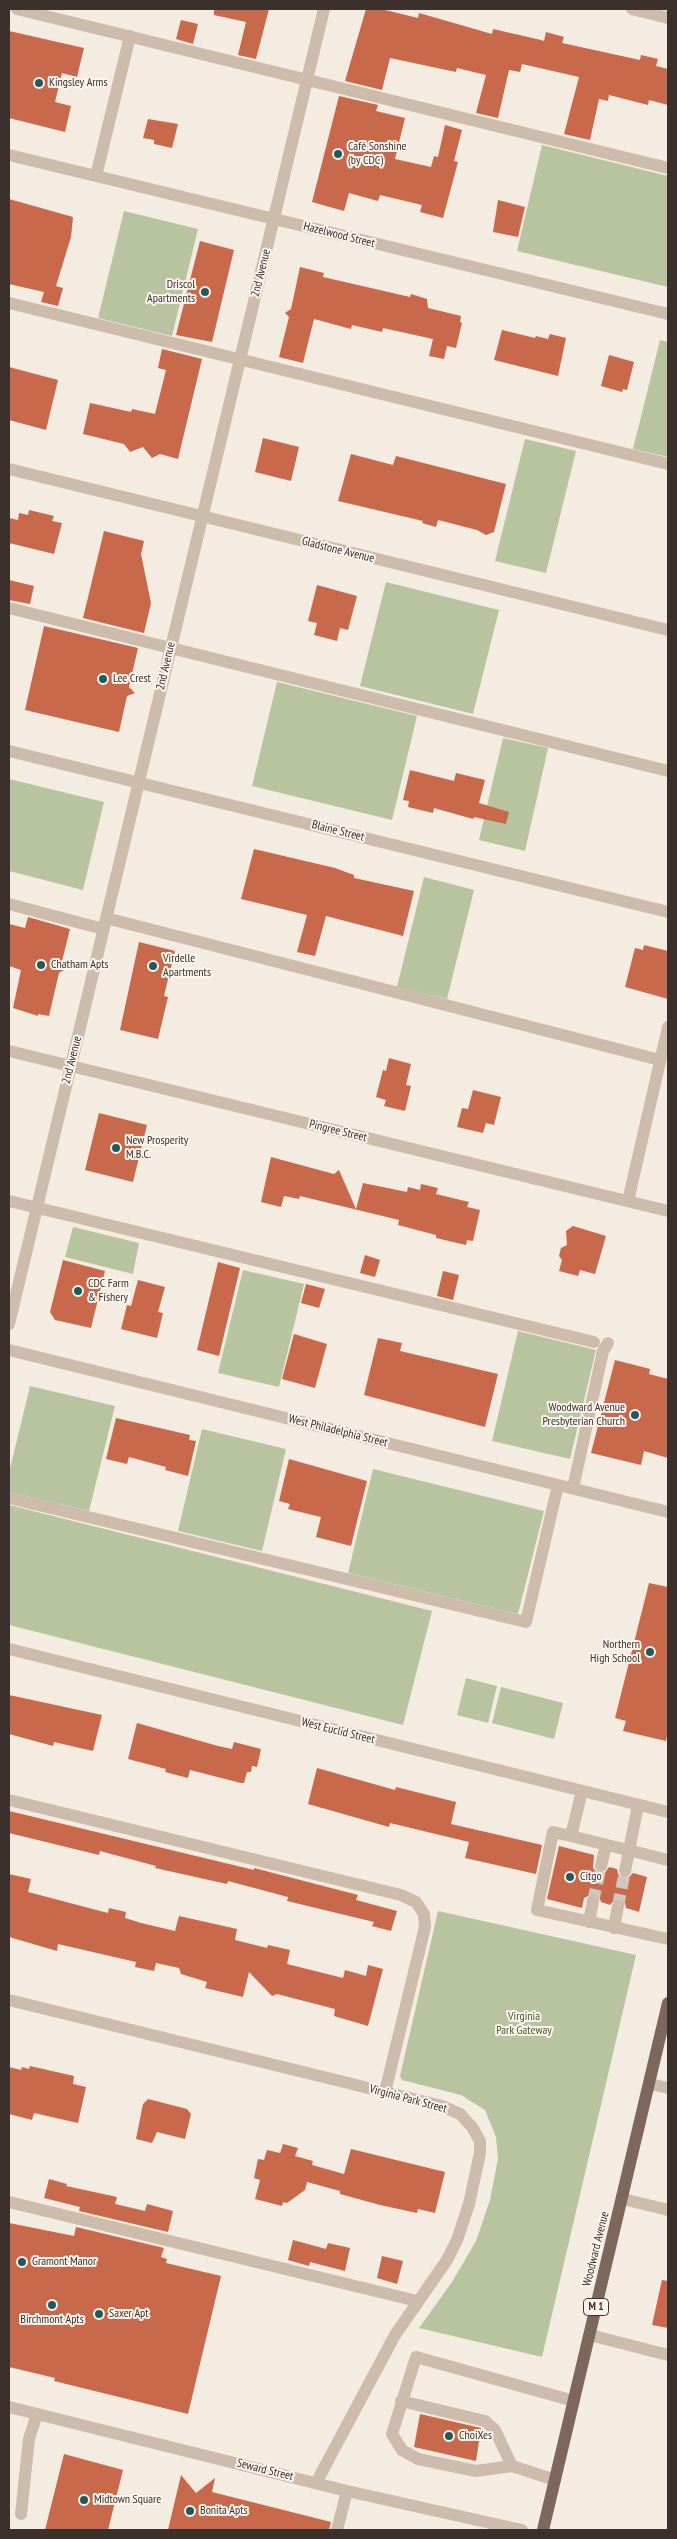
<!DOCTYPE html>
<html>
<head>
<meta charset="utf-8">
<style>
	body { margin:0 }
	#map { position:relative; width:677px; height:2539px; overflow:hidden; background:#f4ebe1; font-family:"PT Sans Narrow",sans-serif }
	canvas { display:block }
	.frame { position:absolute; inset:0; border:10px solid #3b302b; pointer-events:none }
</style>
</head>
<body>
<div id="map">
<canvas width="677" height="2539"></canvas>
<div class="frame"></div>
</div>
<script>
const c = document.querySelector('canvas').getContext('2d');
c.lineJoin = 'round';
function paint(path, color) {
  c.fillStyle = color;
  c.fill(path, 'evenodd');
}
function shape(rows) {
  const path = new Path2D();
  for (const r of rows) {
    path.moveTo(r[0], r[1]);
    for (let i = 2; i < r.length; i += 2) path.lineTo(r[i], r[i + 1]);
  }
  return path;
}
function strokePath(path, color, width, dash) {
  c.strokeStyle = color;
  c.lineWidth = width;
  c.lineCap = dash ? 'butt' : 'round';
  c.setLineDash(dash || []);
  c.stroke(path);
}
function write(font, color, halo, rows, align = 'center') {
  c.font = font + ' "PT Sans Narrow",sans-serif';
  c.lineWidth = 4;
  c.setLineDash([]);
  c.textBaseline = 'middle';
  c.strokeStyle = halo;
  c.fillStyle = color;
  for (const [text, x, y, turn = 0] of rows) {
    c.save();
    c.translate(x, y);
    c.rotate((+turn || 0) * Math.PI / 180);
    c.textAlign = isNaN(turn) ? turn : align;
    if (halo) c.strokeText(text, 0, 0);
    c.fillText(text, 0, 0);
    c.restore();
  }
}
paint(shape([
	[542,145,668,176,668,287,517,251],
	[124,211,198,229,172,336,98,318],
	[660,340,668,342,668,457,633,449],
	[525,439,576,451,546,573,495,561],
	[386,582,499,610,473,714,360,686],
	[277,682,417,716,392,820,252,786],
	[503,738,548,748,525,851,479,840],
	[9,779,104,802,83,890,9,871],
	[424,877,474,890,447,999,397,987],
	[73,1227,139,1243,133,1274,65,1257],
	[243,1270,304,1284,279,1387,218,1373],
	[518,1331,596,1350,570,1459,492,1441],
	[30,1386,115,1406,89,1511,9,1492,9,1473],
	[202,1429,286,1449,262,1551,178,1531],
	[373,1469,544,1511,518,1614,348,1573],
	[9,1505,432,1611,403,1725,9,1625],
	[466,1678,497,1686,488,1723,457,1715],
	[501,1687,563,1703,554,1739,492,1723],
	[438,1911,636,1955,542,2357,419,2328,452,2282,476,2241,490,2200,498,2159,496,2137,485,2110,461,2095,402,2080,400,2076]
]), '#b8c4a0');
paint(shape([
	[214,9,269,9,256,59,238,55,246,22,214,15],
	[366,9,381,9,418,18,419,13,492,34,493,29,541,40,544,41,546,32,564,37,562,43,640,60,641,55,658,59,656,66,668,69,668,105,649,100,648,105,609,95,608,101,599,99,590,140,564,134,579,77,522,64,520,72,509,70,498,118,476,113,486,75,457,68,456,72,390,58,382,90,345,81],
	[181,20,198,24,193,44,176,39],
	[9,31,84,48,77,77,62,73,55,102,71,106,65,132,9,118],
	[339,96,378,105,376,111,405,118,395,159,431,167,434,156,438,157,445,125,462,130,454,161,458,162,443,218,420,212,422,205,380,195,378,201,349,193,344,211,312,202],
	[148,119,178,124,172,148,154,144,154,140,143,138],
	[9,199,73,217,71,237,56,286,63,288,58,306,41,302,44,292,9,284],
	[498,200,525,207,518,237,493,232],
	[200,241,234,250,212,342,176,335],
	[300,267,324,273,323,277,410,297,411,294,427,299,428,308,461,316,460,322,462,323,456,348,447,346,444,359,429,356,433,339,383,328,382,332,352,325,351,329,314,319,303,363,279,357,289,317,285,313,291,309],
	[502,330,535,338,536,336,548,339,550,334,566,338,558,376,494,360],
	[162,349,202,359,178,459,160,454,152,458,143,447,130,452,124,444,83,434,90,403,131,412,132,409,155,414,166,370,158,368],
	[609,355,634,362,627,390,623,389,622,392,601,386],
	[9,367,58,380,46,430,9,420],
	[263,438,299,447,291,481,255,472],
	[351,454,393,465,396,456,506,484,494,532,486,535,477,530,438,520,436,527,422,523,423,521,338,501],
	[29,510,54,516,52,521,62,523,54,554,9,543,9,518,18,520,19,513,28,515],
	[104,531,144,541,141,554,151,603,144,633,83,618],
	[9,580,34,586,30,604,9,600],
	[317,585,357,596,348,630,340,628,337,641,314,635,317,623,308,621],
	[44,626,138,648,129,687,135,693,127,696,119,732,25,710],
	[410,770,454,781,456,773,485,780,479,803,509,812,506,824,474,817,473,819,434,808,433,813,408,807,409,801,403,800],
	[254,849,335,868,354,875,354,878,414,891,403,936,326,916,315,956,297,952,307,915,241,899],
	[28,917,70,929,61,965,64,970,59,973,49,1016,38,1014,38,1016,13,1008,21,970,9,966,9,924,25,928],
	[139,942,175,951,164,996,168,997,158,1039,120,1030],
	[644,945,668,951,668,999,625,987,635,948,643,950],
	[389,1058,411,1064,406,1085,411,1086,405,1111,384,1106,386,1100,376,1097,383,1070,386,1071],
	[473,1090,501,1097,494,1125,486,1123,483,1133,457,1127,462,1108,468,1109],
	[99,1113,147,1125,133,1182,85,1170],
	[271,1157,334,1174,339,1170,356,1209,363,1183,407,1192,408,1187,420,1190,421,1184,438,1188,436,1194,469,1202,467,1207,480,1210,473,1241,467,1240,466,1245,436,1238,436,1235,398,1225,399,1220,300,1196,299,1199,284,1196,281,1207,261,1202],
	[573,1226,606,1236,595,1274,580,1270,578,1276,559,1271,562,1260,559,1256,561,1248,567,1245,566,1231],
	[365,1255,380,1260,375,1277,360,1273],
	[63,1260,105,1271,91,1328,55,1320,50,1312],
	[218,1262,240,1268,219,1356,197,1350],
	[443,1271,459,1275,453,1300,437,1296],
	[138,1280,165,1287,158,1312,163,1313,157,1338,121,1329,127,1305,131,1306],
	[306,1284,325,1289,319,1308,301,1303],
	[294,1334,327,1344,315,1388,282,1379],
	[378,1338,402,1343,400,1351,498,1374,485,1427,364,1395],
	[615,1360,650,1369,649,1374,668,1379,668,1458,644,1451,641,1465,591,1453],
	[116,1418,190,1435,189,1440,196,1441,188,1476,165,1470,166,1467,129,1457,127,1464,106,1459],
	[289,1459,367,1481,351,1546,316,1537,321,1517,288,1509,290,1504,279,1501],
	[649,1583,668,1587,668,1730,666,1741,623,1731,626,1721,615,1718],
	[9,1695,102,1715,93,1751,54,1742,53,1746,9,1734],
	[137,1723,218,1746,232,1749,234,1742,261,1749,257,1767,252,1766,251,1772,247,1772,244,1783,241,1783,190,1770,188,1778,165,1772,166,1769,128,1759],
	[317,1768,395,1790,396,1787,456,1802,451,1824,542,1845,536,1874,465,1858,469,1842,390,1823,389,1827,308,1804],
	[9,1811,254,1870,254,1868,358,1895,356,1900,397,1911,391,1931,372,1926,374,1922,287,1901,288,1897,228,1881,227,1884,155,1868,156,1866,100,1851,99,1855,9,1833],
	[559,1846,594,1855,593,1868,599,1874,604,1874,609,1867,617,1869,618,1874,623,1879,628,1878,633,1873,647,1877,639,1912,626,1908,625,1903,620,1898,615,1899,610,1905,601,1902,599,1895,594,1893,584,1898,582,1908,547,1899],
	[9,1874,31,1879,28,1892,108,1913,109,1908,126,1912,125,1918,141,1923,175,1931,179,1916,237,1929,235,1940,267,1948,268,1945,290,1950,287,1964,343,1978,345,1970,366,1976,368,1965,383,1969,368,2026,334,2016,335,2009,277,1994,272,1996,249,1972,243,1997,205,1988,207,1982,181,1974,179,1968,156,1963,154,1971,135,1967,136,1962,58,1944,57,1951,9,1937],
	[30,2066,74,2076,73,2084,86,2087,78,2123,34,2113,32,2120,9,2114,9,2067,21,2070,22,2067,29,2069],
	[148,2099,187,2109,191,2114,185,2139,157,2132,152,2143,136,2139,143,2104],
	[283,2144,298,2148,295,2156,313,2161,312,2165,344,2174,351,2149,445,2172,435,2213,418,2209,417,2213,380,2205,340,2194,340,2191,307,2182,305,2190,287,2203,283,2202,282,2206,255,2199,260,2180,254,2178,258,2159,264,2160,267,2150,280,2153],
	[49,2179,67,2184,66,2186,117,2197,115,2204,145,2211,147,2204,173,2211,168,2232,79,2211,80,2207,44,2198],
	[9,2223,74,2236,76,2227,164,2248,161,2257,167,2259,166,2263,221,2276,188,2414,54,2381,55,2378,9,2367],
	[293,2240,326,2249,328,2243,350,2248,345,2271,310,2262,309,2266,288,2260],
	[382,2256,403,2261,397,2284,377,2278],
	[662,2280,668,2281,668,2328,652,2325],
	[420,2414,481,2428,476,2461,414,2447],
	[64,2454,123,2470,108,2530,45,2530],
	[181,2475,196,2493,215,2478,212,2492,331,2522,329,2530,168,2530]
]), '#c8694b');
strokePath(shape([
	[593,1901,601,1866],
	[618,1906,625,1871]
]), '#cfc6bd', 12, [12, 6]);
strokePath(shape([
	[17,9,668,168],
	[632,9,668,18],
	[9,155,668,314],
	[96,176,130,36],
	[9,303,668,464],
	[9,469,668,630],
	[9,608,668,771],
	[9,751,668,912],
	[9,904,103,929],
	[106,918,660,1060],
	[9,1051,668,1211],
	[9,1201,594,1342],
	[628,1201,668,1027],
	[9,1324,324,9],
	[9,1350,668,1512],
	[573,1488,603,1351,608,1343],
	[9,1498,526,1622,558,1485],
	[9,1649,668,1812],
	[582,1791,571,1836,553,1832,537,1910,668,1939],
	[9,1800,401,1895,416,1902,424,1914,425,1927,385,2092],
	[571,1836,668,1860],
	[601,1866,606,1845],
	[625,1871,638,1805],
	[589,1922,593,1901],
	[614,1928,618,1906],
	[9,2000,442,2106,460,2114,472,2127,480,2141,480,2153,469,2204,457,2240,447,2260,395,2335,316,2483],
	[650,2084,668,2088],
	[623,2199,668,2210],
	[9,2202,417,2301],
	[590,2335,668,2355],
	[401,2401,485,2421,495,2430,512,2466],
	[9,2407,347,2491,522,2530],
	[555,2480,512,2466,476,2471,418,2459,402,2450,392,2434,416,2357,574,2401],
	[21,2514,29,2439,37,2414],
	[337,2530,347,2491]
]), '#cdbbac', 12);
strokePath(shape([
	[543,2530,668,2003]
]), '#7d675c', 12);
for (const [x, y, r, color] of [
	[39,83,5,"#1f5a5e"],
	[338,154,5,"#1f5a5e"],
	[205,292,5,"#1f5a5e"],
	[103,679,5,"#1f5a5e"],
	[41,965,5,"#1f5a5e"],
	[153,966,5,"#1f5a5e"],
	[116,1148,5,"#1f5a5e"],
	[78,1291,5,"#1f5a5e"],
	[635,1415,5,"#1f5a5e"],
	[650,1652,5,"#1f5a5e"],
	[570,1877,5,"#1f5a5e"],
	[22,2262,5,"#1f5a5e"],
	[52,2305,5,"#1f5a5e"],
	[99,2314,5,"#1f5a5e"],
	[449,2436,5,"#1f5a5e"],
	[84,2500,5,"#1f5a5e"],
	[190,2511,5,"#1f5a5e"]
]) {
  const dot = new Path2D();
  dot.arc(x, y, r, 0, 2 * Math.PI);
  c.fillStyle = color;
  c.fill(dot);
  strokePath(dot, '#fbf5ee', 2);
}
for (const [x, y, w] of [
	[596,2307,25]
]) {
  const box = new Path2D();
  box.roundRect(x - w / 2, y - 8.5, w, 17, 4);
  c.fillStyle = '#fbf5ee';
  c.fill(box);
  strokePath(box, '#3b302b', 1);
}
write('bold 11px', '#3b302b', null, [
	["M 1",596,2307]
]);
write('12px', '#3b302b', '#fbf5ee', [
	["Kingsley Arms",49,83],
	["Café Sonshine",348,147],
	["(by CDC)",348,161],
	["Driscol",195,285,"right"],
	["Apartments",195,299,"right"],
	["Lee Crest",113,679],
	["Virdelle",163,959],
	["Apartments",163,973],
	["Chatham Apts",51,965],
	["New Prosperity",126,1141],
	["M.B.C.",126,1155],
	["CDC Farm",88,1284],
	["& Fishery",88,1298],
	["Woodward Avenue",625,1408,"right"],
	["Presbyterian Church",625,1422,"right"],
	["Northern",640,1645,"right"],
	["High School",640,1659,"right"],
	["Citgo",580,1877],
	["Gramont Manor",32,2262],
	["Saxer Apt",109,2314],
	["Birchmont Apts",52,2320,"center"],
	["ChoiXes",459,2436],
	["Midtown Square",94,2500],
	["Bonita Apts",200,2511]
], 'left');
write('12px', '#3b302b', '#fbf5ee', [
	["Hazelwood Street",339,235,14],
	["2nd Avenue",261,273,-76],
	["Gladstone Avenue",338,550,14],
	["2nd Avenue",166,666,-77],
	["Blaine Street",338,831,14],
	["2nd Avenue",72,1060,-76],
	["Pingree Street",338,1131,14],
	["West Philadelphia Street",338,1431,14],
	["West Euclid Street",338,1731,14],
	["Virginia Park Street",408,2099,15],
	["Woodward Avenue",596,2249,-76],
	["Seward Street",265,2470,14]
]);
write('12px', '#4a5a2e', '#fbf5ee', [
	["Virginia",524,2017],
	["Park Gateway",524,2031]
]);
</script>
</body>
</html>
